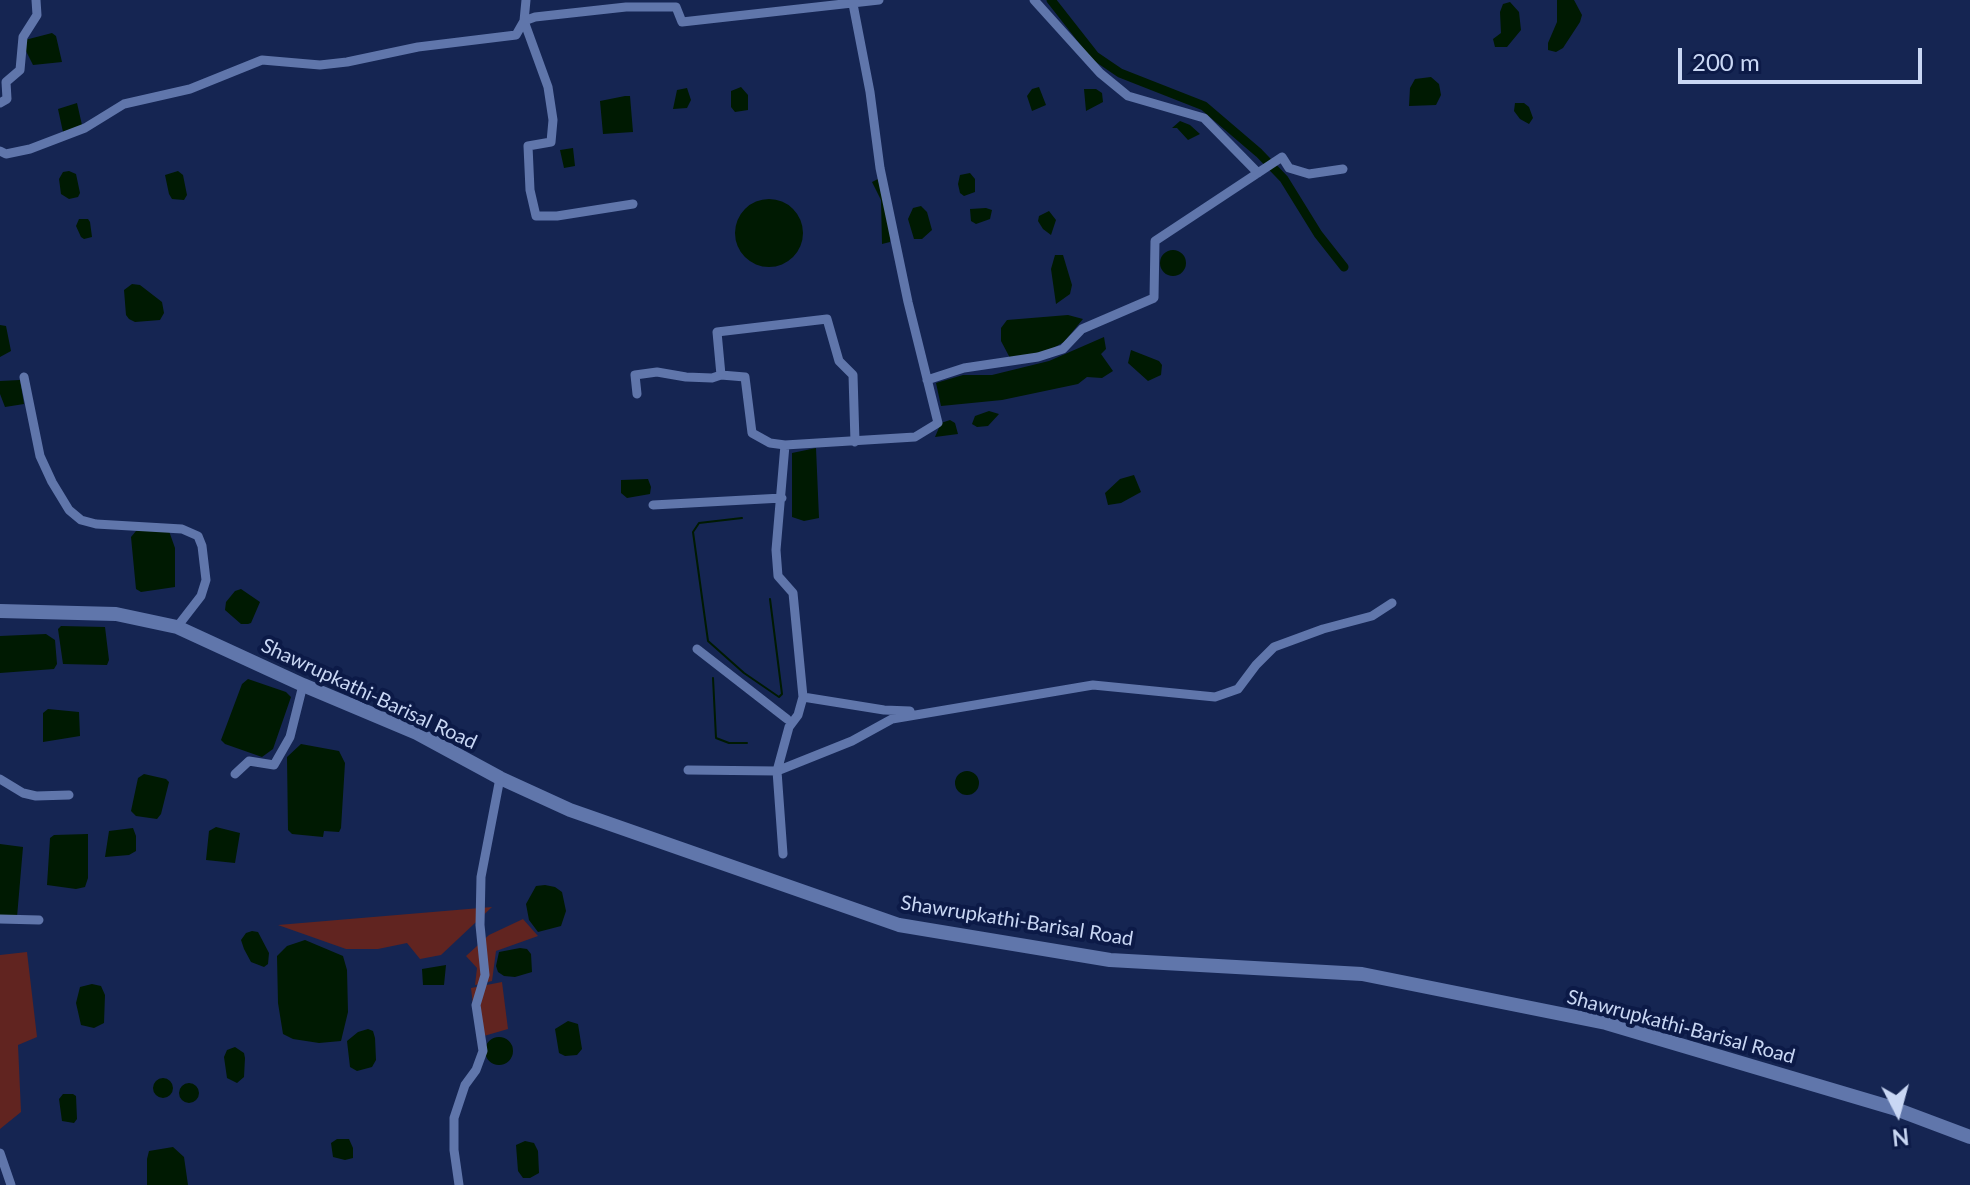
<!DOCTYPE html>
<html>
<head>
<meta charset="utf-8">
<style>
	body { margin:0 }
	#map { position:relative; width:1970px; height:1185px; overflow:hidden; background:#152552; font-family:Lato,sans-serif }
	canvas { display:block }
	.north { position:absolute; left:1858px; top:1073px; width:80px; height:80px; -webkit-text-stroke:6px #0c1a47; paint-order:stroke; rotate:174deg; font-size:22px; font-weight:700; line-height:32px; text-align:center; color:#c9d7f4 }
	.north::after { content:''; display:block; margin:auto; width:28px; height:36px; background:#c9d7f4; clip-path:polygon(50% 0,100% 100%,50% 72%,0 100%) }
	.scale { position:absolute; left:1678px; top:48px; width:244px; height:36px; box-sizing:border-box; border:4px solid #c9d7f4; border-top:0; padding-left:10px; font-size:24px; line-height:28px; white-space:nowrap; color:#c9d7f4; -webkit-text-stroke:6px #0c1a47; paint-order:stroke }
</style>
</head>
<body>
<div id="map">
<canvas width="1970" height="1185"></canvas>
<div class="north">N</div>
<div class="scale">200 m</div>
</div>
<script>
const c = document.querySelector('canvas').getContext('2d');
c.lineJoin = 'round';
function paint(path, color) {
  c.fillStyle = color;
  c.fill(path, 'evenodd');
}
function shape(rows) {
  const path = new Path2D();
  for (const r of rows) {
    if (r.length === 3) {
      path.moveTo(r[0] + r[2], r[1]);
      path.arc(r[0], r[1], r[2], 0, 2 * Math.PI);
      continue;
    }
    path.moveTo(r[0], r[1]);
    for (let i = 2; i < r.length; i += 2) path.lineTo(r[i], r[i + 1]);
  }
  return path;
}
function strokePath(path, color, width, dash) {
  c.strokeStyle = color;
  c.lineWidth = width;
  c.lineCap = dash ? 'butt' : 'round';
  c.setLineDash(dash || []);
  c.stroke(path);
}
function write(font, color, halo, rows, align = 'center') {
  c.font = font + ' Lato,sans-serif';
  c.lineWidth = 8;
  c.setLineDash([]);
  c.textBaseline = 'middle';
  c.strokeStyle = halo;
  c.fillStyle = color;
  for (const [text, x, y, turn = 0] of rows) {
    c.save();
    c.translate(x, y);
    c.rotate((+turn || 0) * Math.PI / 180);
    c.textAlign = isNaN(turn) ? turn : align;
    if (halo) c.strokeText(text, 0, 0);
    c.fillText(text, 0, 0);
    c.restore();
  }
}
paint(shape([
	[492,907,441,955,420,959,407,943,378,949,346,949,278,925],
	[523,919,538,936,496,951,492,981,475,985,477,968,466,956,489,935],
	[27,952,37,1037,18,1045,21,1112,0,1129,0,955],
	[502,982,508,1029,477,1038,471,988]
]), '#612420');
paint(shape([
	[1557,0,1574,0,1582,15,1580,22,1563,48,1556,52,1548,50,1548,43,1557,22],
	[1510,2,1519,12,1521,30,1507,47,1495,47,1493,39,1501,33,1500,12,1503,4],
	[52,33,56,36,62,62,33,65,24,47,25,40],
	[1431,77,1439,84,1441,95,1436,105,1409,106,1410,88,1415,79],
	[741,87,748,95,748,110,735,112,731,107,731,91],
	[1039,87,1046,105,1032,111,1027,96,1032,89],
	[687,88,691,100,687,108,673,109,677,90],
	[1084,89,1096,89,1102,93,1103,102,1086,111],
	[625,96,630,96,633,132,603,134,600,101],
	[77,103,82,125,63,132,58,109],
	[1515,103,1524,103,1529,107,1533,118,1529,124,1520,119,1514,111],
	[1180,121,1190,125,1200,134,1188,140,1177,128,1172,128],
	[573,148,575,166,564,168,560,150],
	[69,171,76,174,80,193,78,197,69,199,61,194,59,179,63,172],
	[178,171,183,175,187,195,184,200,172,199,169,194,165,175],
	[970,173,975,179,975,192,964,196,960,193,958,184,960,175],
	[878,179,891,235,890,242,882,244,881,200,872,182],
	[769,233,34],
	[921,206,927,212,932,230,922,239,914,239,908,219,913,208],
	[986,208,992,210,990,219,976,224,971,221,970,209],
	[1049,211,1056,220,1051,235,1043,229,1038,221,1039,216],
	[79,219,88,219,90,222,92,237,84,239,81,237,76,226],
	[1173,263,13],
	[1055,255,1063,255,1072,285,1070,294,1056,304,1051,269],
	[132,284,140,285,162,302,164,313,160,320,135,322,129,319,126,315,124,290],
	[1068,315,1083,319,1064,342,1046,352,1010,358,1001,341,1001,328,1007,320],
	[0,325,6,326,11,351,0,357],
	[1104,337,1106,349,1101,354,1113,371,1102,378,1087,377,1078,384,1002,400,941,406,936,383,963,375,992,375,1049,361],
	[1131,350,1159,361,1162,365,1161,375,1148,381,1128,363],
	[20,380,24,404,5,407,0,394,0,381],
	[989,411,999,414,988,426,977,427,972,424,975,416],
	[950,420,955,423,958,434,935,437,941,423],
	[816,448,819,518,804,521,792,517,792,453],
	[1134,475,1141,492,1121,503,1108,505,1105,493,1120,479],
	[648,479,651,487,650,494,627,498,621,493,621,480],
	[136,531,169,531,175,548,175,587,141,592,136,589,131,537],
	[241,589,260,602,251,623,248,624,241,624,225,610,226,602,235,591],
	[61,626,105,627,109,660,107,665,63,664,58,629],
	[46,634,55,640,57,664,54,669,0,673,0,636],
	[248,679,286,692,291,697,273,749,262,757,225,744,221,740,242,684],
	[48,709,79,712,80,736,43,742,43,713],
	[301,744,339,751,345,763,341,828,339,832,324,831,323,837,292,834,288,830,287,757],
	[967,783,12],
	[144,774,166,779,169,782,161,814,157,819,136,816,131,811,138,778],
	[216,827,240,833,235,863,206,860,209,831],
	[133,828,136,836,136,851,129,855,105,857,109,831],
	[88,834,88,878,85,887,76,889,47,885,50,838,54,835],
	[0,844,23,847,17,917,0,915],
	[545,885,555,887,562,892,566,911,561,926,538,932,529,920,526,904,536,886],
	[252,931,258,932,269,953,268,964,264,967,251,962,244,949,241,940,246,933],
	[305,940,343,956,347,970,348,1012,341,1041,319,1043,293,1039,283,1034,278,1003,277,956,287,946],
	[520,948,527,949,531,954,532,972,515,977,504,976,498,972,496,966,499,952],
	[446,965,444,985,423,985,422,969],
	[92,984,101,986,105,995,104,1023,94,1028,81,1025,76,1003,80,987],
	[568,1021,578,1024,582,1049,577,1055,565,1056,559,1053,555,1029],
	[368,1029,373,1031,375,1038,376,1060,372,1067,357,1071,350,1067,347,1041,358,1032],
	[499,1051,14],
	[235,1047,244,1053,245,1058,244,1077,237,1083,227,1078,224,1057,227,1050],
	[163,1088,10],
	[189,1093,10],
	[63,1094,73,1094,76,1096,77,1119,74,1123,62,1121,59,1099],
	[337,1139,349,1139,353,1148,353,1158,345,1160,333,1157,331,1143],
	[525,1141,534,1143,538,1151,539,1173,530,1178,523,1178,518,1171,516,1145],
	[173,1147,184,1157,188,1185,147,1185,147,1159,149,1151]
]), '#001a02');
strokePath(shape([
	[742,518,699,523,693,532,708,641,744,673,779,697,782,694,770,599],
	[713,678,716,738,729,743,747,743]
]), '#001a02', 2);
strokePath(shape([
	[1051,0,1095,56,1120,73,1204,106,1259,153,1284,179,1318,234,1344,267]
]), '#001a02', 9);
strokePath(shape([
	[526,0,524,21,548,87,553,120,551,142,528,146,530,190,536,216,557,216,633,204],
	[1034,0,1100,73,1128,96,1204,118,1258,173],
	[0,103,7,99,6,82,20,70,23,37,37,15,36,0],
	[0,151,6,154,30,149,85,128,124,104,190,89,262,60,320,65,347,62,418,47,516,35,524,21,535,17,626,7,676,7,682,22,879,0],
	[721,375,717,332,827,319,839,361,853,375,855,442],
	[24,377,40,456,52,482,69,510,81,520,96,524,182,529,198,536,202,546,206,580,201,596,177,627],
	[927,380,964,368,1038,357,1063,349,1082,329,1154,298,1155,241,1282,157,1289,168,1309,174,1343,169],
	[637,394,635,375,657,372,686,377,712,378,721,375,745,377,752,433,770,443,785,445],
	[653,505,782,498],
	[697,649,787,719],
	[803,697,884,710,910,711],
	[688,770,777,771,789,727,798,715,803,697,793,593,778,576,776,550,785,445,915,437,938,423,908,302,880,168,870,92,853,4],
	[235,774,249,761,274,765,290,737,303,685],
	[0,779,23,793,36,796,69,795],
	[783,854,777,771,852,741,892,719,1093,685,1215,697,1238,689,1256,665,1274,647,1323,629,1372,616,1392,603],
	[0,919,39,920],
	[0,1153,11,1185],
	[459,1185,454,1150,454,1118,465,1085,476,1070,483,1051,476,1005,485,975,480,925,481,877,500,778]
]), '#6076ab', 9);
strokePath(shape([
	[0,611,116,614,177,627,303,685,417,733,500,778,570,810,899,925,1110,960,1362,974,1606,1023,1893,1108,1970,1137]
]), '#6076ab', 14);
write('20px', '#c9d7f4', '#0c1a47', [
	["Shawrupkathi-Barisal Road",369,694,25],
	["Shawrupkathi-Barisal Road",1017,921,9],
	["Shawrupkathi-Barisal Road",1681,1027,15]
]);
</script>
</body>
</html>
